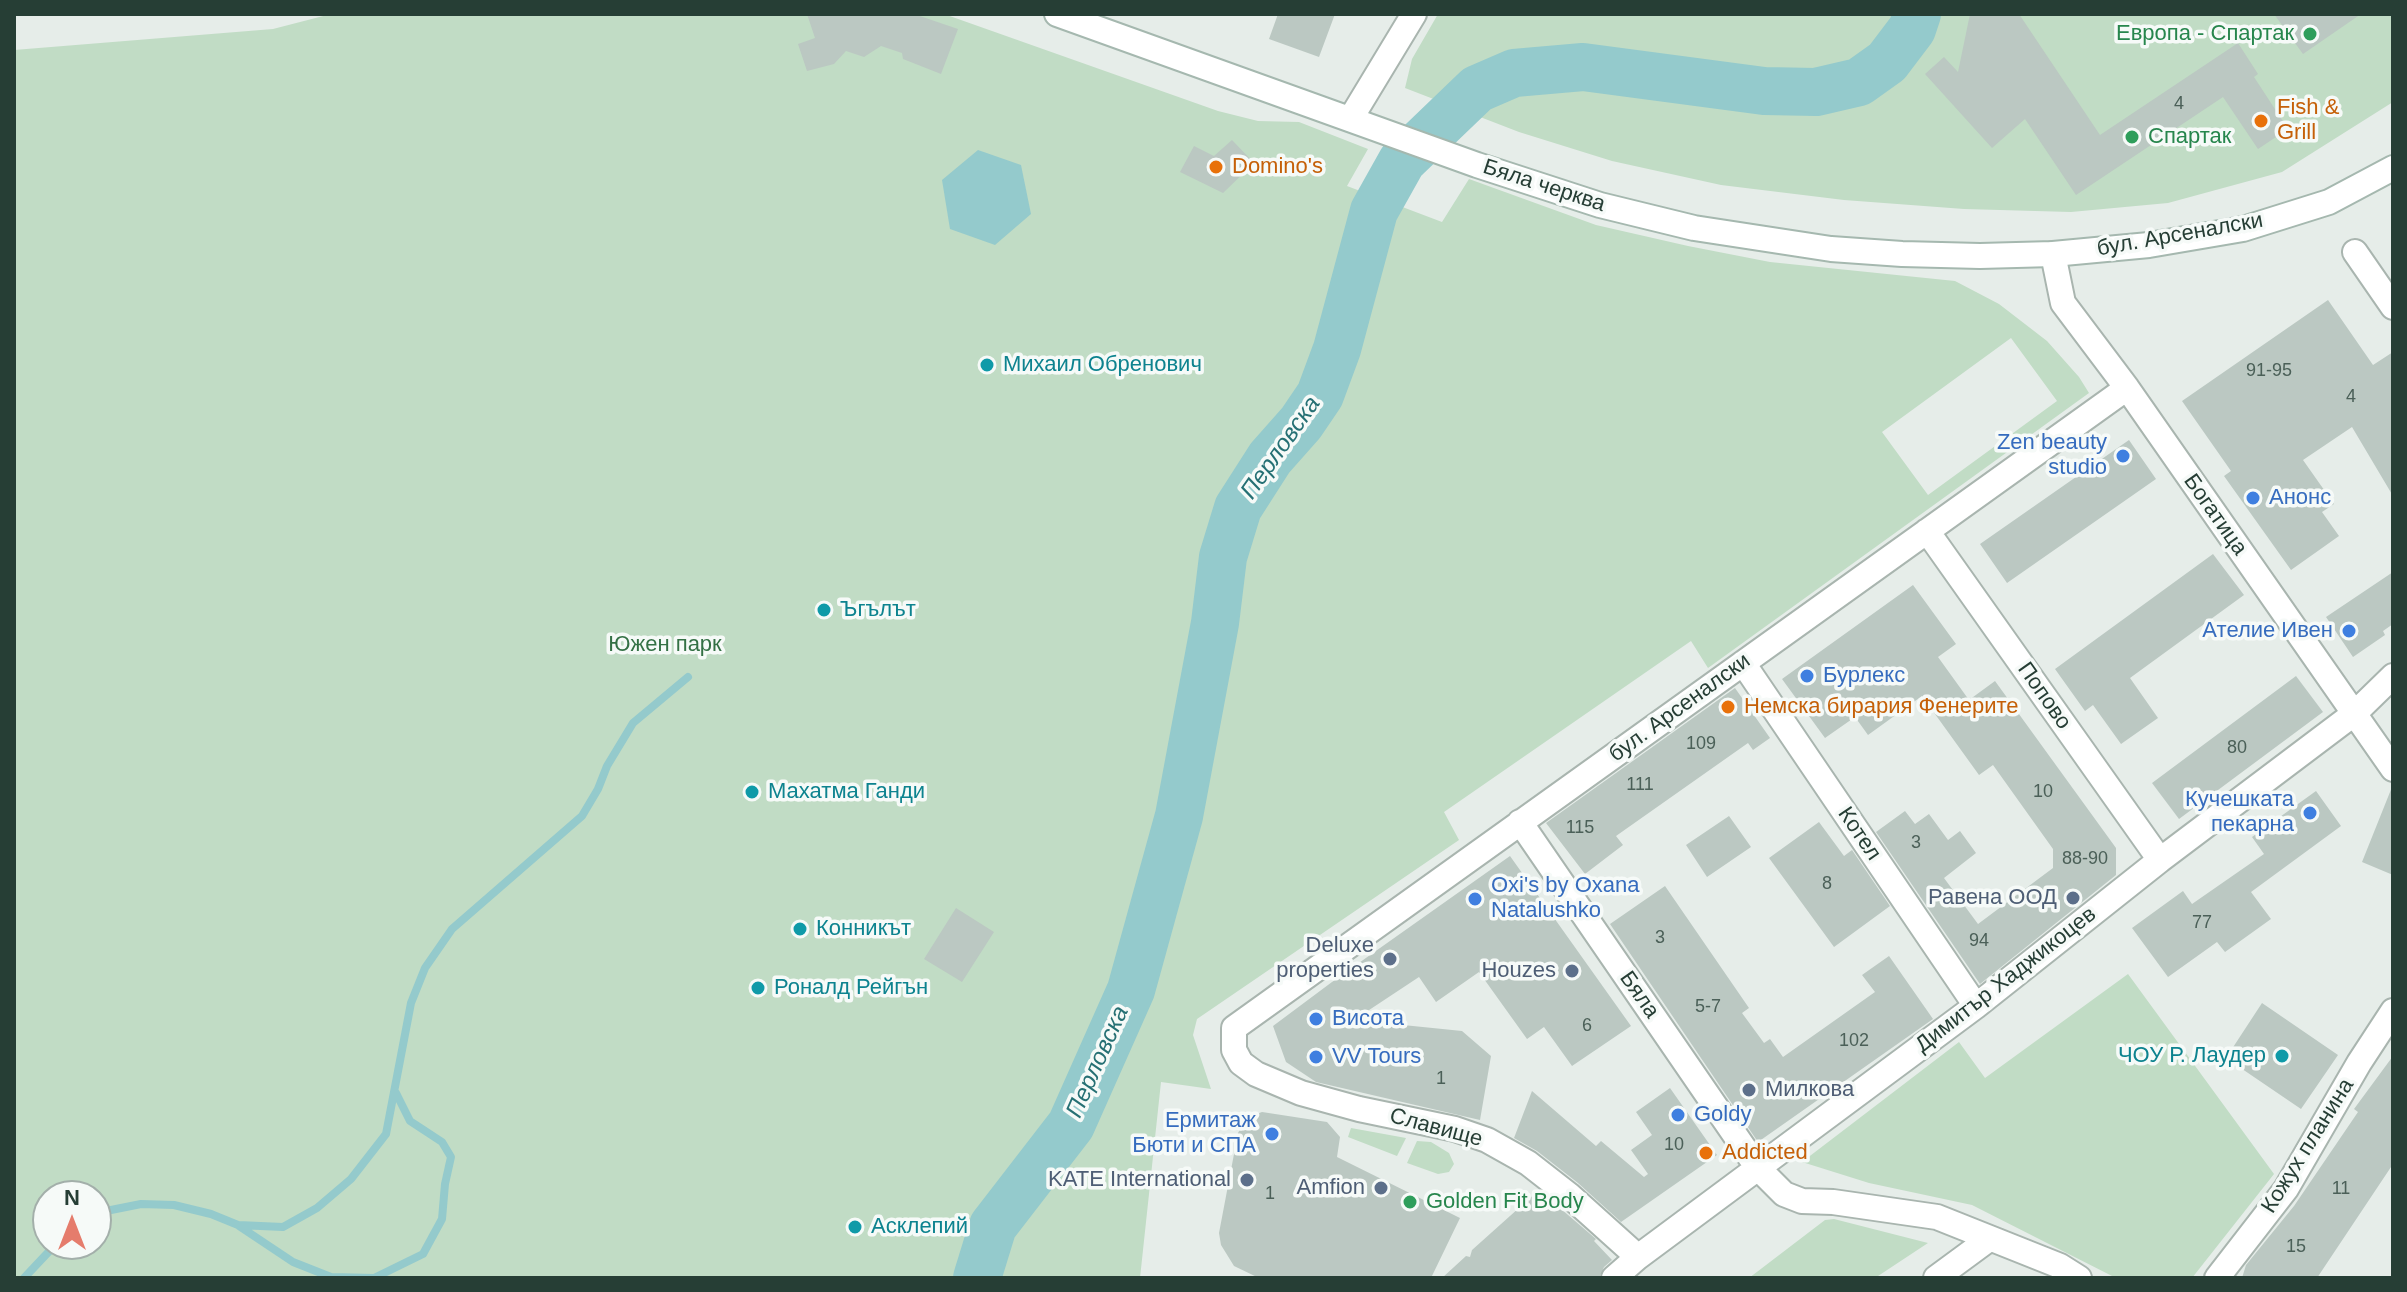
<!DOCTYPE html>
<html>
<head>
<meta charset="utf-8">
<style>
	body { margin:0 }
	#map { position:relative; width:2407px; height:1292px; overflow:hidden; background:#e6ede9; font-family:Helvetica,sans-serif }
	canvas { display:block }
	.frame { position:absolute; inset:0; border:16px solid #263e35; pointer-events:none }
	.north { position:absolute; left:32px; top:1180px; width:80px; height:80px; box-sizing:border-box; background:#f6faf8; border:2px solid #a3afaa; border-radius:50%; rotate:0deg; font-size:22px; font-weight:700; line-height:32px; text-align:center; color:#263e35 }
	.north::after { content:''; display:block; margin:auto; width:28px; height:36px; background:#e57c6c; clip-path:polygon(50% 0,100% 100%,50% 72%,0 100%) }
</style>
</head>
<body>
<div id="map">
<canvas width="2407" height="1292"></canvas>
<div class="frame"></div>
<div class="north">N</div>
</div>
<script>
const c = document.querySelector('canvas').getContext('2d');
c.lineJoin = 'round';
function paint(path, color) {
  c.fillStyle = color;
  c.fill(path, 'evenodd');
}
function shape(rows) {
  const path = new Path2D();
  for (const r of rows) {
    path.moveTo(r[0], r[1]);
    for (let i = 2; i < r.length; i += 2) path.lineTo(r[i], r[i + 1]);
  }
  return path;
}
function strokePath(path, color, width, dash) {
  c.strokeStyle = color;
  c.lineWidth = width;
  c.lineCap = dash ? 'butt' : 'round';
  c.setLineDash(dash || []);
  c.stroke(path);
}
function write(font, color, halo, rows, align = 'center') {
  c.font = font + ' Helvetica,sans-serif';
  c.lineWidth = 7;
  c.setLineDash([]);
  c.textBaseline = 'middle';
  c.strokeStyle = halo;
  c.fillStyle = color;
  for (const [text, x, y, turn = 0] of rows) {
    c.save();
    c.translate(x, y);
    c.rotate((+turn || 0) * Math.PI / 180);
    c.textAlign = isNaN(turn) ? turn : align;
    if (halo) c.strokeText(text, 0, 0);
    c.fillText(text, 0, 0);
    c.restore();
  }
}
paint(shape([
	[331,14,944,14,1218,111,1258,121,1299,122,1368,149,1347,186,1442,222,1469,179,1596,225,1688,246,1770,262,1955,281,1999,304,2047,341,2079,377,2089,393,1708,668,1691,641,1444,812,1459,840,1197,1019,1193,1035,1211,1089,1161,1082,1140,1278,14,1278,14,50,273,29],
	[2011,338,2057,401,1928,495,1882,432],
	[48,1196,96,1196,96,1244,48,1244],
	[1438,14,2393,14,2393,102,2282,172,2168,203,2071,212,1964,209,1844,200,1721,185,1612,161,1519,132,1405,88,1412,59],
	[2128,974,2274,1174,2192,1278,2116,1278,1972,1205,1869,1183,1802,1162,1959,1042,1985,1078],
	[1351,1128,1406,1138,1397,1156,1348,1137],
	[1417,1141,1431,1142,1449,1153,1454,1164,1449,1172,1438,1174,1407,1163],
	[1834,1219,1928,1243,1875,1278,1749,1278,1825,1220]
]), '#c1dcc5');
paint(shape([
	[978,150,1021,165,1031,214,995,245,950,229,942,180]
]), '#94cacc');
strokePath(shape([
	[96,1213,141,1204,174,1205,211,1214,238,1225,283,1227,317,1208,351,1179,386,1134,411,1003,425,968,452,929,582,816,598,789,607,766,633,723,688,677],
	[239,1226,293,1262,331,1277,374,1278,423,1254,442,1219,445,1184,451,1157,442,1142,410,1121,396,1093],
	[24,1278,56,1244]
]), '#94cacc', 8);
strokePath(shape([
	[977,1278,993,1226,1071,1125,1131,990,1179,816,1215,623,1223,557,1238,508,1270,458,1301,423,1320,395,1337,349,1374,211,1402,161,1477,89,1514,73,1583,67,1764,91,1816,92,1859,82,1887,62,1912,29,1917,14]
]), '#94cacc', 48);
paint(shape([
	[807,14,914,14,958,29,941,74,903,59,902,53,881,46,864,57,846,51,834,64,807,71,798,44,815,38],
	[1278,14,1335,14,1319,57,1269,39],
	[1970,14,2019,14,2100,135,2238,43,2258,74,2254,77,2288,129,2258,149,2223,97,2076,195,2025,119,1992,148,1925,74,1944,57,1958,72],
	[2274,14,2361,14,2303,54],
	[1232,140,1254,163,1223,193,1180,172,1194,146,1214,156],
	[2328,300,2373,365,2393,352,2393,496,2352,427,2303,460,2334,504,2322,512,2339,536,2291,570,2224,476,2231,471,2182,401],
	[2129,440,2156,479,2007,583,1980,544],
	[2213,554,2244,595,2130,678,2158,718,2121,744,2093,705,2085,711,2055,669],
	[2393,572,2393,624,2383,631,2385,635,2353,657,2326,617],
	[1913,585,1956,644,1938,657,1969,700,1995,681,2116,848,2116,875,1980,984,1876,832,1905,811,1915,824,1929,814,1948,840,1960,831,1976,853,1944,878,1978,924,2053,868,2053,849,1993,765,1979,775,1922,696,1868,735,1855,717,1825,738,1782,679],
	[2296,676,2323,712,2179,819,2152,783],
	[1735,688,1770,738,1753,750,1748,743,1616,836,1623,845,1585,874,1546,823],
	[2392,787,2393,787,2393,875,2362,862],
	[2316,791,2341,826,2251,892,2271,919,2225,952,2217,942,2168,977,2132,928,2183,891,2192,904,2264,854,2252,837],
	[1729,816,1751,847,1707,877,1686,845],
	[1819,822,1844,856,1852,850,1890,906,1834,947,1769,858],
	[1510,856,1631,1026,1572,1066,1544,1027,1527,1039,1479,972,1436,1002,1419,977,1354,1020,1462,1031,1491,1056,1480,1120,1316,1082,1286,1062,1273,1026,1332,982],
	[1665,886,1749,1008,1742,1013,1764,1043,1770,1039,1783,1057,1875,992,1862,975,1889,956,1933,1019,1758,1142,1610,924],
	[956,908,994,932,962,982,924,959],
	[2262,1003,2338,1055,2301,1109,2226,1058],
	[2393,1056,2393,1164,2317,1278,2242,1278,2246,1265,2294,1206,2358,1112,2354,1109],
	[1670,1088,1717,1155,1621,1222,1578,1183,1537,1151,1514,1138,1532,1091,1596,1146,1601,1141,1644,1177,1648,1174,1631,1150,1652,1135,1636,1112],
	[1262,1112,1327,1122,1340,1137,1337,1157,1460,1218,1431,1278,1259,1278,1234,1266,1221,1245,1219,1233,1238,1133,1246,1118],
	[1539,1190,1596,1239,1594,1241,1612,1260,1604,1267,1599,1278,1442,1278,1466,1256,1470,1257,1472,1250]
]), '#bbc8c2');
const street = shape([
	[1351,118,1414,14],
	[2355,252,2393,307],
	[2053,254,2063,303,2127,388,2393,769],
	[1927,531,2160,860],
	[1743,663,1976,1006],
	[1520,822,1757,1167,1784,1194,1802,1201,1833,1202,1937,1217,2060,1266,2079,1278],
	[1638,1257,1569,1195,1528,1163,1487,1140,1455,1129,1359,1109,1301,1093,1256,1074,1241,1063,1234,1050,1234,1028,2127,388],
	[1614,1278,1638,1257,1976,1006,2160,860,2355,713,2393,676],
	[1936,1278,1989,1239],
	[2217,1278,2286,1189,2359,1063,2393,1011]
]);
const secondary = shape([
	[1057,14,1477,165,1600,205,1694,228,1831,249,1902,254,1980,256,2053,254,2149,245,2243,229,2329,202,2393,168]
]);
strokePath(street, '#a9b5af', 28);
strokePath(secondary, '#a5b8af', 28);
strokePath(street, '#fff', 24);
strokePath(secondary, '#fff', 24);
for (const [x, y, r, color] of [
	[2310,34,8,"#2e9e5b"],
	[2261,121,8,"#e8710a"],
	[2132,137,8,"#2e9e5b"],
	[1216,167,8,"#e8710a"],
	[987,365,8,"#0f9aa8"],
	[2123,456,8,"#3f7fe0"],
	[2253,498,8,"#3f7fe0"],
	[824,610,8,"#0f9aa8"],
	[2349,631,8,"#3f7fe0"],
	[1807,676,8,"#3f7fe0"],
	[1728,707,8,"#e8710a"],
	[752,792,8,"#0f9aa8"],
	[2310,813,8,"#3f7fe0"],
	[2073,898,8,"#5c6f8a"],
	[1475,899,8,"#3f7fe0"],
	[800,929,8,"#0f9aa8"],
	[1390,959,8,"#5c6f8a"],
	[1572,971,8,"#5c6f8a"],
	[758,988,8,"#0f9aa8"],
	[1316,1019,8,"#3f7fe0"],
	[2282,1056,8,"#0f9aa8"],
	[1316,1057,8,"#3f7fe0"],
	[1749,1090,8,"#5c6f8a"],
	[1678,1115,8,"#3f7fe0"],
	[1272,1134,8,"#3f7fe0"],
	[1706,1153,8,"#e8710a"],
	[1247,1180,8,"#5c6f8a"],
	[1381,1188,8,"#5c6f8a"],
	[1410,1202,8,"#2e9e5b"],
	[855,1227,8,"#0f9aa8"]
]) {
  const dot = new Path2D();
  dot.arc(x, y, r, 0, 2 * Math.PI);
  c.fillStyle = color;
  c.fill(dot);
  strokePath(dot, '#f6faf8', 3);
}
write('18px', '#4b6058', null, [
	["4",2179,104],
	["91-95",2269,371],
	["4",2351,397],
	["109",1701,744],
	["80",2237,748],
	["111",1640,785],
	["10",2043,792],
	["115",1580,828],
	["3",1916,843],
	["88-90",2085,859],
	["8",1827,884],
	["77",2202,923],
	["3",1660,938],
	["94",1979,941],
	["5-7",1708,1007],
	["6",1587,1026],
	["102",1854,1041],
	["1",1441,1079],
	["10",1674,1145],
	["11",2341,1189],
	["1",1270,1194],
	["15",2296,1247]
]);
write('22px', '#27864d', '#f6faf8', [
	["Европа - Спартак",2294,34,"right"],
	["Спартак",2148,137],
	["Golden Fit Body",1426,1202]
], 'left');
write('22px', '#c56008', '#f6faf8', [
	["Fish &",2277,108],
	["Grill",2277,133],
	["Domino's",1232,167],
	["Немска бирария Фенерите",1744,707],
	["Addicted",1722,1153]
], 'left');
write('22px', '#263e35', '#f6faf8', [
	["Бяла черква",1544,186,18],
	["бул. Арсеналски",2180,235,-10],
	["Богатица",2215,515,55],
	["Попово",2044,696,55],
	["бул. Арсеналски",1680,708,-36],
	["Котел",1859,834,56],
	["Димитър Хаджикоцев",2006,980,-38],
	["Бяла",1639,995,55],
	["Славище",1436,1128,15],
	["Кожух планина",2308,1146,-58]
]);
write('22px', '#0d838f', '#f6faf8', [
	["Михаил Обренович",1003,365],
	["Ъгълът",840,610],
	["Махатма Ганди",768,792],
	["Конникът",816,929],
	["Роналд Рейгън",774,988],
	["ЧОУ Р. Лаудер",2266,1056,"right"],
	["Асклепий",871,1227]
], 'left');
write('22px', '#366cbe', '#f6faf8', [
	["Zen beauty",2107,443,"right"],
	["studio",2107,468,"right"],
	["Анонс",2269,498],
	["Ателие Ивен",2333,631,"right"],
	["Бурлекс",1823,676],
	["Кучешката",2294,800,"right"],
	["пекарна",2294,825,"right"],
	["Oxi's by Oxana",1491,886],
	["Natalushko",1491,911],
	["Висота",1332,1019],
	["VV Tours",1332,1057],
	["Goldy",1694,1115],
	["Ермитаж",1256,1121,"right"],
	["Бюти и СПА",1256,1146,"right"]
], 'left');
write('22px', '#347145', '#f6faf8', [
	["Южен парк",665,645]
]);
write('22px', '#4e5e75', '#f6faf8', [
	["Равена ООД",2057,898],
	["Deluxe",1374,946],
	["properties",1374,971],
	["Houzes",1556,971],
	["Милкова",1765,1090,"left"],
	["KATE International",1231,1180],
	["Amfion",1365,1188]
], 'right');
write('italic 24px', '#267074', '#f6faf8', [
	["Перловска",1281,448,-55],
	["Перловска",1098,1062,-66]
]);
</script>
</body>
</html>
